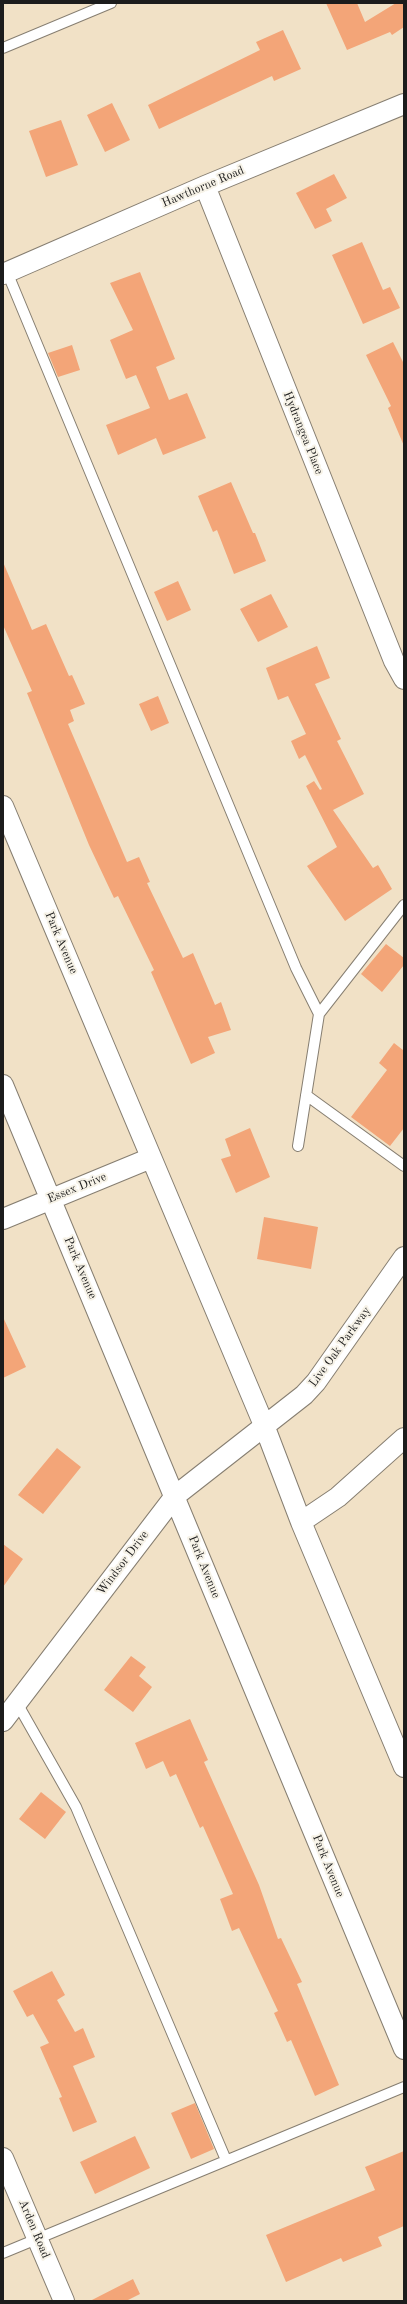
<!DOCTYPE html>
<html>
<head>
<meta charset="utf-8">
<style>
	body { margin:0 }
	#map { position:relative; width:407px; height:2304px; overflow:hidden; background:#f1e1c6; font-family:"Old Standard TT",serif }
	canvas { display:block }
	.frame { position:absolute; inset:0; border:4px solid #1c1c1c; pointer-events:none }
</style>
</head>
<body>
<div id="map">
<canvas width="407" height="2304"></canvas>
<div class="frame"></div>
</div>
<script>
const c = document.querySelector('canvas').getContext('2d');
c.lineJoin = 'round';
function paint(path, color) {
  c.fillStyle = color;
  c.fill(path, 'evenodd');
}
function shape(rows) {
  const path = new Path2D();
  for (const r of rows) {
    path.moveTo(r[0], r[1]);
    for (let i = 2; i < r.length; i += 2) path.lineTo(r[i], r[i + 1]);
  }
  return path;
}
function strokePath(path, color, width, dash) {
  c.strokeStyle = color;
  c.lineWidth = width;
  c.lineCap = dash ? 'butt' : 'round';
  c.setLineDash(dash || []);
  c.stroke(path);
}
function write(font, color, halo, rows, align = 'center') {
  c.font = font + ' "Old Standard TT",serif';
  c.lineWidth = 4;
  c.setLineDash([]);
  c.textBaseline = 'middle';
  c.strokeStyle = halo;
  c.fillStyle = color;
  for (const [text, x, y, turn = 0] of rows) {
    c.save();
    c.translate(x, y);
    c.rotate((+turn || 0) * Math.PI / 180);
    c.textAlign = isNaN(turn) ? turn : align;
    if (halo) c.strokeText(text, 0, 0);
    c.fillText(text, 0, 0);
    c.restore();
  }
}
paint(shape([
	[326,3,357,3,365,22,396,3,404,3,404,27,392,35,390,32,347,50],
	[283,30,301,69,274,81,272,76,159,129,148,105,260,50,256,42],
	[112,103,130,140,105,152,87,115],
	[61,120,78,165,46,177,29,131],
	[334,174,347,198,326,209,332,221,315,229,296,193],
	[362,242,383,290,390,287,400,308,363,324,332,255],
	[140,272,175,359,156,367,169,400,187,393,206,438,163,455,156,438,118,455,106,425,150,408,136,375,126,379,110,340,133,330,110,283],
	[393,342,404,364,404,446,388,408,391,406,366,355],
	[72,345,80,370,58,377,48,353],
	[231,482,253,533,255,533,266,561,234,574,217,530,213,532,198,496],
	[3,562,32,630,46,624,69,676,72,675,85,704,70,710,74,721,68,724,127,862,139,857,150,882,147,883,183,958,193,953,215,1005,221,1002,231,1030,208,1037,215,1053,191,1064,151,972,154,970,118,896,114,898,89,845,27,693,32,691,3,625],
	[178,581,191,610,167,621,154,592],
	[271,594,288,627,258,642,240,609],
	[317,646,330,678,315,684,341,739,337,741,364,794,333,810,373,868,378,865,392,889,345,921,307,866,337,847,306,786,314,781,320,790,322,789,305,755,299,759,291,741,306,734,288,696,278,700,266,668],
	[158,696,169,723,151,731,139,704],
	[386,944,404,958,404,965,382,992,361,974],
	[394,1043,403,1050,404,1048,404,1128,390,1146,351,1117,387,1070,379,1063],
	[250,1128,270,1177,236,1193,221,1159,231,1156,225,1139],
	[264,1217,318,1227,311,1269,257,1259],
	[3,1317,26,1367,3,1378],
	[57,1448,81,1467,43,1514,18,1495],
	[3,1544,23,1559,3,1587],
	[131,1656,146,1667,139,1676,152,1687,133,1712,104,1690],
	[190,1719,208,1760,204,1762,259,1885,278,1939,281,1938,302,1982,297,1984,339,2085,315,2096,291,2040,287,2042,274,2013,278,2011,239,1928,232,1931,220,1899,233,1894,203,1826,200,1828,176,1774,170,1777,163,1761,146,1769,135,1743],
	[41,1792,66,1812,45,1839,19,1819],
	[52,1971,65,1995,57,2000,75,2032,83,2028,95,2057,73,2066,97,2122,73,2132,59,2098,62,2097,40,2047,49,2043,33,2014,27,2017,13,1991],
	[195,2103,214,2149,191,2159,171,2113],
	[135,2136,150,2168,95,2194,80,2162],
	[404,2151,404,2226,378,2237,382,2246,343,2262,341,2258,286,2282,266,2235,375,2190,365,2167],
	[133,2279,140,2294,126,2301,90,2301]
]), '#f3a578');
const service = shape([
	[3,48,111,3],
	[7,272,296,968,319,1014,298,1146],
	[319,1014,404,905],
	[306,1095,404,1166],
	[17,1703,76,1807,226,2160],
	[3,2253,404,2087]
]);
const minor = shape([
	[205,186,394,661,404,679],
	[3,274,205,186,404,104],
	[3,806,264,1425,301,1522,404,1767],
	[3,1085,404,2049],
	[3,1219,151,1158],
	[301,1522,338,1497,404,1438],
	[3,1721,175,1496,304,1395,316,1382,404,1257],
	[3,2158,64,2301]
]);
strokePath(service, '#867e71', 12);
strokePath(minor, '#867e71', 22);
strokePath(service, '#fff', 10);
strokePath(minor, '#fff', 20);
write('12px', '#1c1c1c', '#f7f3e8', [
	["Hawthorne Road",203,187,-23],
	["Hydrangea Place",303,433,68],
	["Park Avenue",61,943,67],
	["Essex Drive",77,1188,-22],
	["Park Avenue",80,1268,67],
	["Live Oak Parkway",340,1347,-54],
	["Windsor Drive",123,1563,-53],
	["Park Avenue",204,1567,68],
	["Park Avenue",328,1866,68],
	["Arden Road",34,2229,67]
]);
</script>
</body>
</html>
